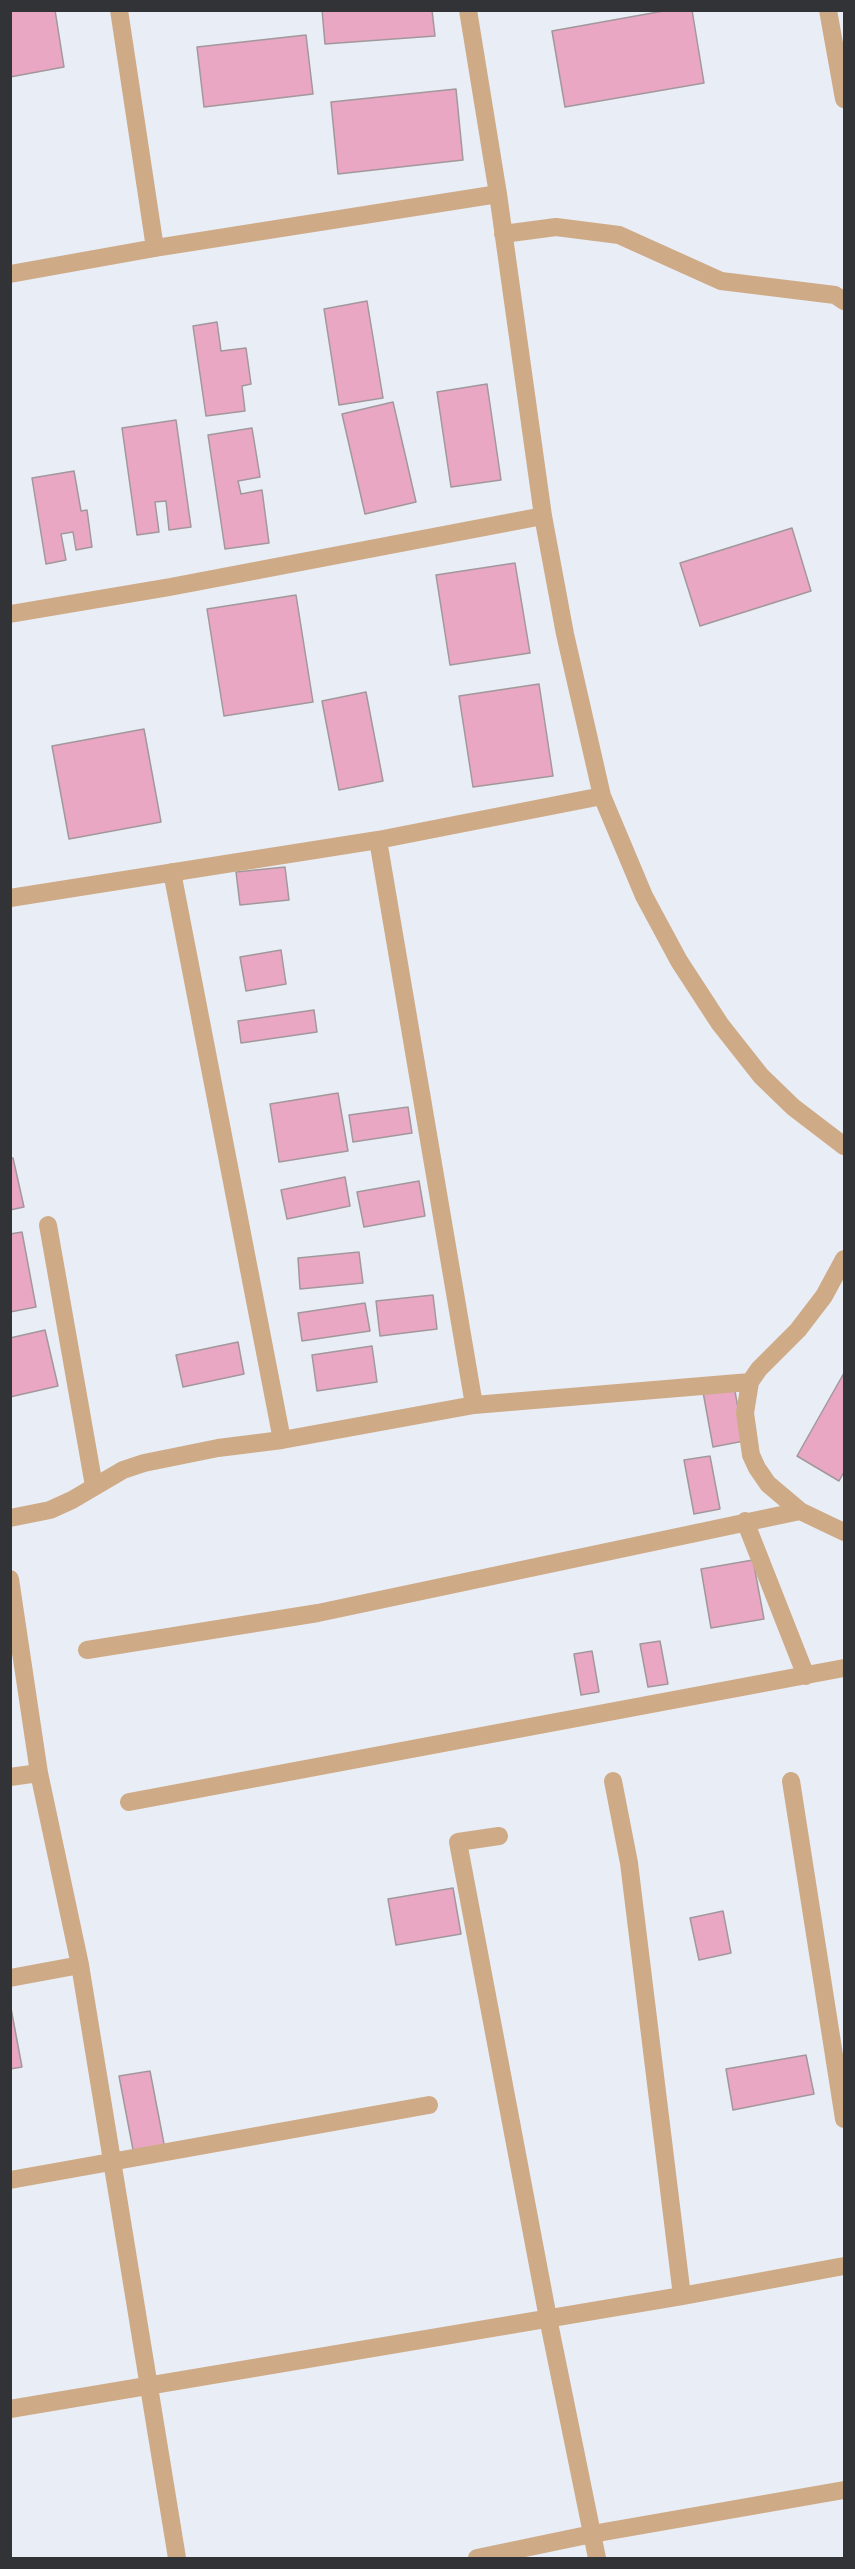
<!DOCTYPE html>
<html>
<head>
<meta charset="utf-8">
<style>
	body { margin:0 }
	#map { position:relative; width:855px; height:2569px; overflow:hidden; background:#e9edf6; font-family:Roboto,sans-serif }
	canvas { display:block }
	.frame { position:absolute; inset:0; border:12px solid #323337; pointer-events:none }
</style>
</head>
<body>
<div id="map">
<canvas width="855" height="2569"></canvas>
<div class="frame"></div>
</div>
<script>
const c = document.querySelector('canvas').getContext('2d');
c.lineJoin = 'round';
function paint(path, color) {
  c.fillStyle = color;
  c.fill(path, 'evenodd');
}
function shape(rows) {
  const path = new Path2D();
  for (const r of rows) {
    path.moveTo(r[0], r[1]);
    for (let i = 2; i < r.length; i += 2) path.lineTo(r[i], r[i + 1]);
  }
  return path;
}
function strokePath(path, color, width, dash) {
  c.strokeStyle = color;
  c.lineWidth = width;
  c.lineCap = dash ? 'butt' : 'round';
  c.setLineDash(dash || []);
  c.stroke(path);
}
const building = shape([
	[10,10,55,10,64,67,10,77,10,10],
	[322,10,432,10,435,36,325,44,322,10],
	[669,10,692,10,704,83,565,107,552,31,669,10],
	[306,35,313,94,204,107,197,47,306,35],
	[456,89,463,160,338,174,331,102,456,89],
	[367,301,383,398,339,405,324,309,367,301],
	[217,322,221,351,246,348,251,384,242,386,245,411,206,416,193,326,217,322],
	[487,384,501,480,451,487,437,392,487,384],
	[393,402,416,502,365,514,342,414,393,402],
	[176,420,191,527,169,530,166,501,155,502,159,532,137,535,122,428,176,420],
	[252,428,260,477,238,481,241,494,262,490,269,543,225,549,208,435,252,428],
	[74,471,81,511,87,510,92,547,76,550,73,532,61,534,66,560,46,564,32,478,74,471],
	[792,528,811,591,700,626,680,563,792,528],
	[515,563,530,653,450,665,436,575,515,563],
	[296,595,313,702,224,716,207,609,296,595],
	[539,684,553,776,473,787,459,696,539,684],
	[366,692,383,781,339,790,322,701,366,692],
	[144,729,161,822,69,839,52,746,144,729],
	[285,867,289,900,240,905,236,872,285,867],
	[281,950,286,984,246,991,240,957,281,950],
	[314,1010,317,1032,241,1043,238,1021,314,1010],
	[338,1093,348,1151,279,1162,270,1104,338,1093],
	[408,1107,412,1133,353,1142,349,1115,408,1107],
	[10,1158,13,1158,24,1207,10,1210,10,1158],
	[345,1177,350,1206,287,1219,281,1190,345,1177],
	[419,1181,425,1216,364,1227,357,1192,419,1181],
	[22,1232,36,1307,10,1312,10,1234,22,1232],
	[359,1252,363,1283,300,1289,298,1258,359,1252],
	[433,1295,437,1329,380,1336,376,1301,433,1295],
	[365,1303,370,1331,302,1341,298,1313,365,1303],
	[45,1330,58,1386,10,1397,10,1338,45,1330],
	[238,1342,244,1374,183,1387,176,1355,238,1342],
	[372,1346,377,1382,317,1391,312,1355,372,1346],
	[844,1373,844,1472,839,1481,797,1456,844,1373],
	[734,1386,744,1441,713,1447,703,1392,734,1386],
	[710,1456,720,1509,694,1514,684,1460,710,1456],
	[753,1560,764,1619,711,1628,701,1569,753,1560],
	[660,1641,668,1684,648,1687,640,1644,660,1641],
	[592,1651,599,1692,581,1695,574,1654,592,1651],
	[453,1888,461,1934,396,1945,388,1899,453,1888],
	[723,1911,731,1953,699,1960,690,1918,723,1911],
	[10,2003,22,2067,10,2069,10,2003],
	[806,2055,814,2094,733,2110,726,2069,806,2055],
	[150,2071,165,2149,134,2155,119,2076,150,2071]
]);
paint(building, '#e9a7c3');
strokePath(building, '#a2989c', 1.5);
strokePath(shape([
	[119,10,155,248],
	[468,10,498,194,543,516,565,634,602,796,644,896,679,961,720,1024,761,1076,793,1107,844,1146],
	[828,10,844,99],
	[503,234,556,227,619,235,721,281,835,295,844,301],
	[10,274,155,248,498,194],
	[10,614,170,587,543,516],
	[378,840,474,1405],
	[172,872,282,1440],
	[10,898,378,840,602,796],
	[48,1225,94,1486],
	[844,1259,824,1296,798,1330,759,1369,750,1382,745,1413,751,1455,757,1468,768,1484,800,1511,844,1532],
	[10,1518,50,1510,72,1500,123,1470,144,1463,218,1448,282,1440,474,1405,750,1382],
	[745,1521,806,1676],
	[10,1579,39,1773,80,1965,177,2558],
	[87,1650,318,1613,800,1511],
	[10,1777,39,1773],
	[613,1781,629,1863,682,2296],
	[791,1781,844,2119],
	[129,1802,844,1668],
	[499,1836,458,1842,548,2318,597,2558],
	[10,1978,80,1965],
	[10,2180,429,2105],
	[10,2409,682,2296,844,2266],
	[477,2558,592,2534,844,2490]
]), '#ceab86', 18);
</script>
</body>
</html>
